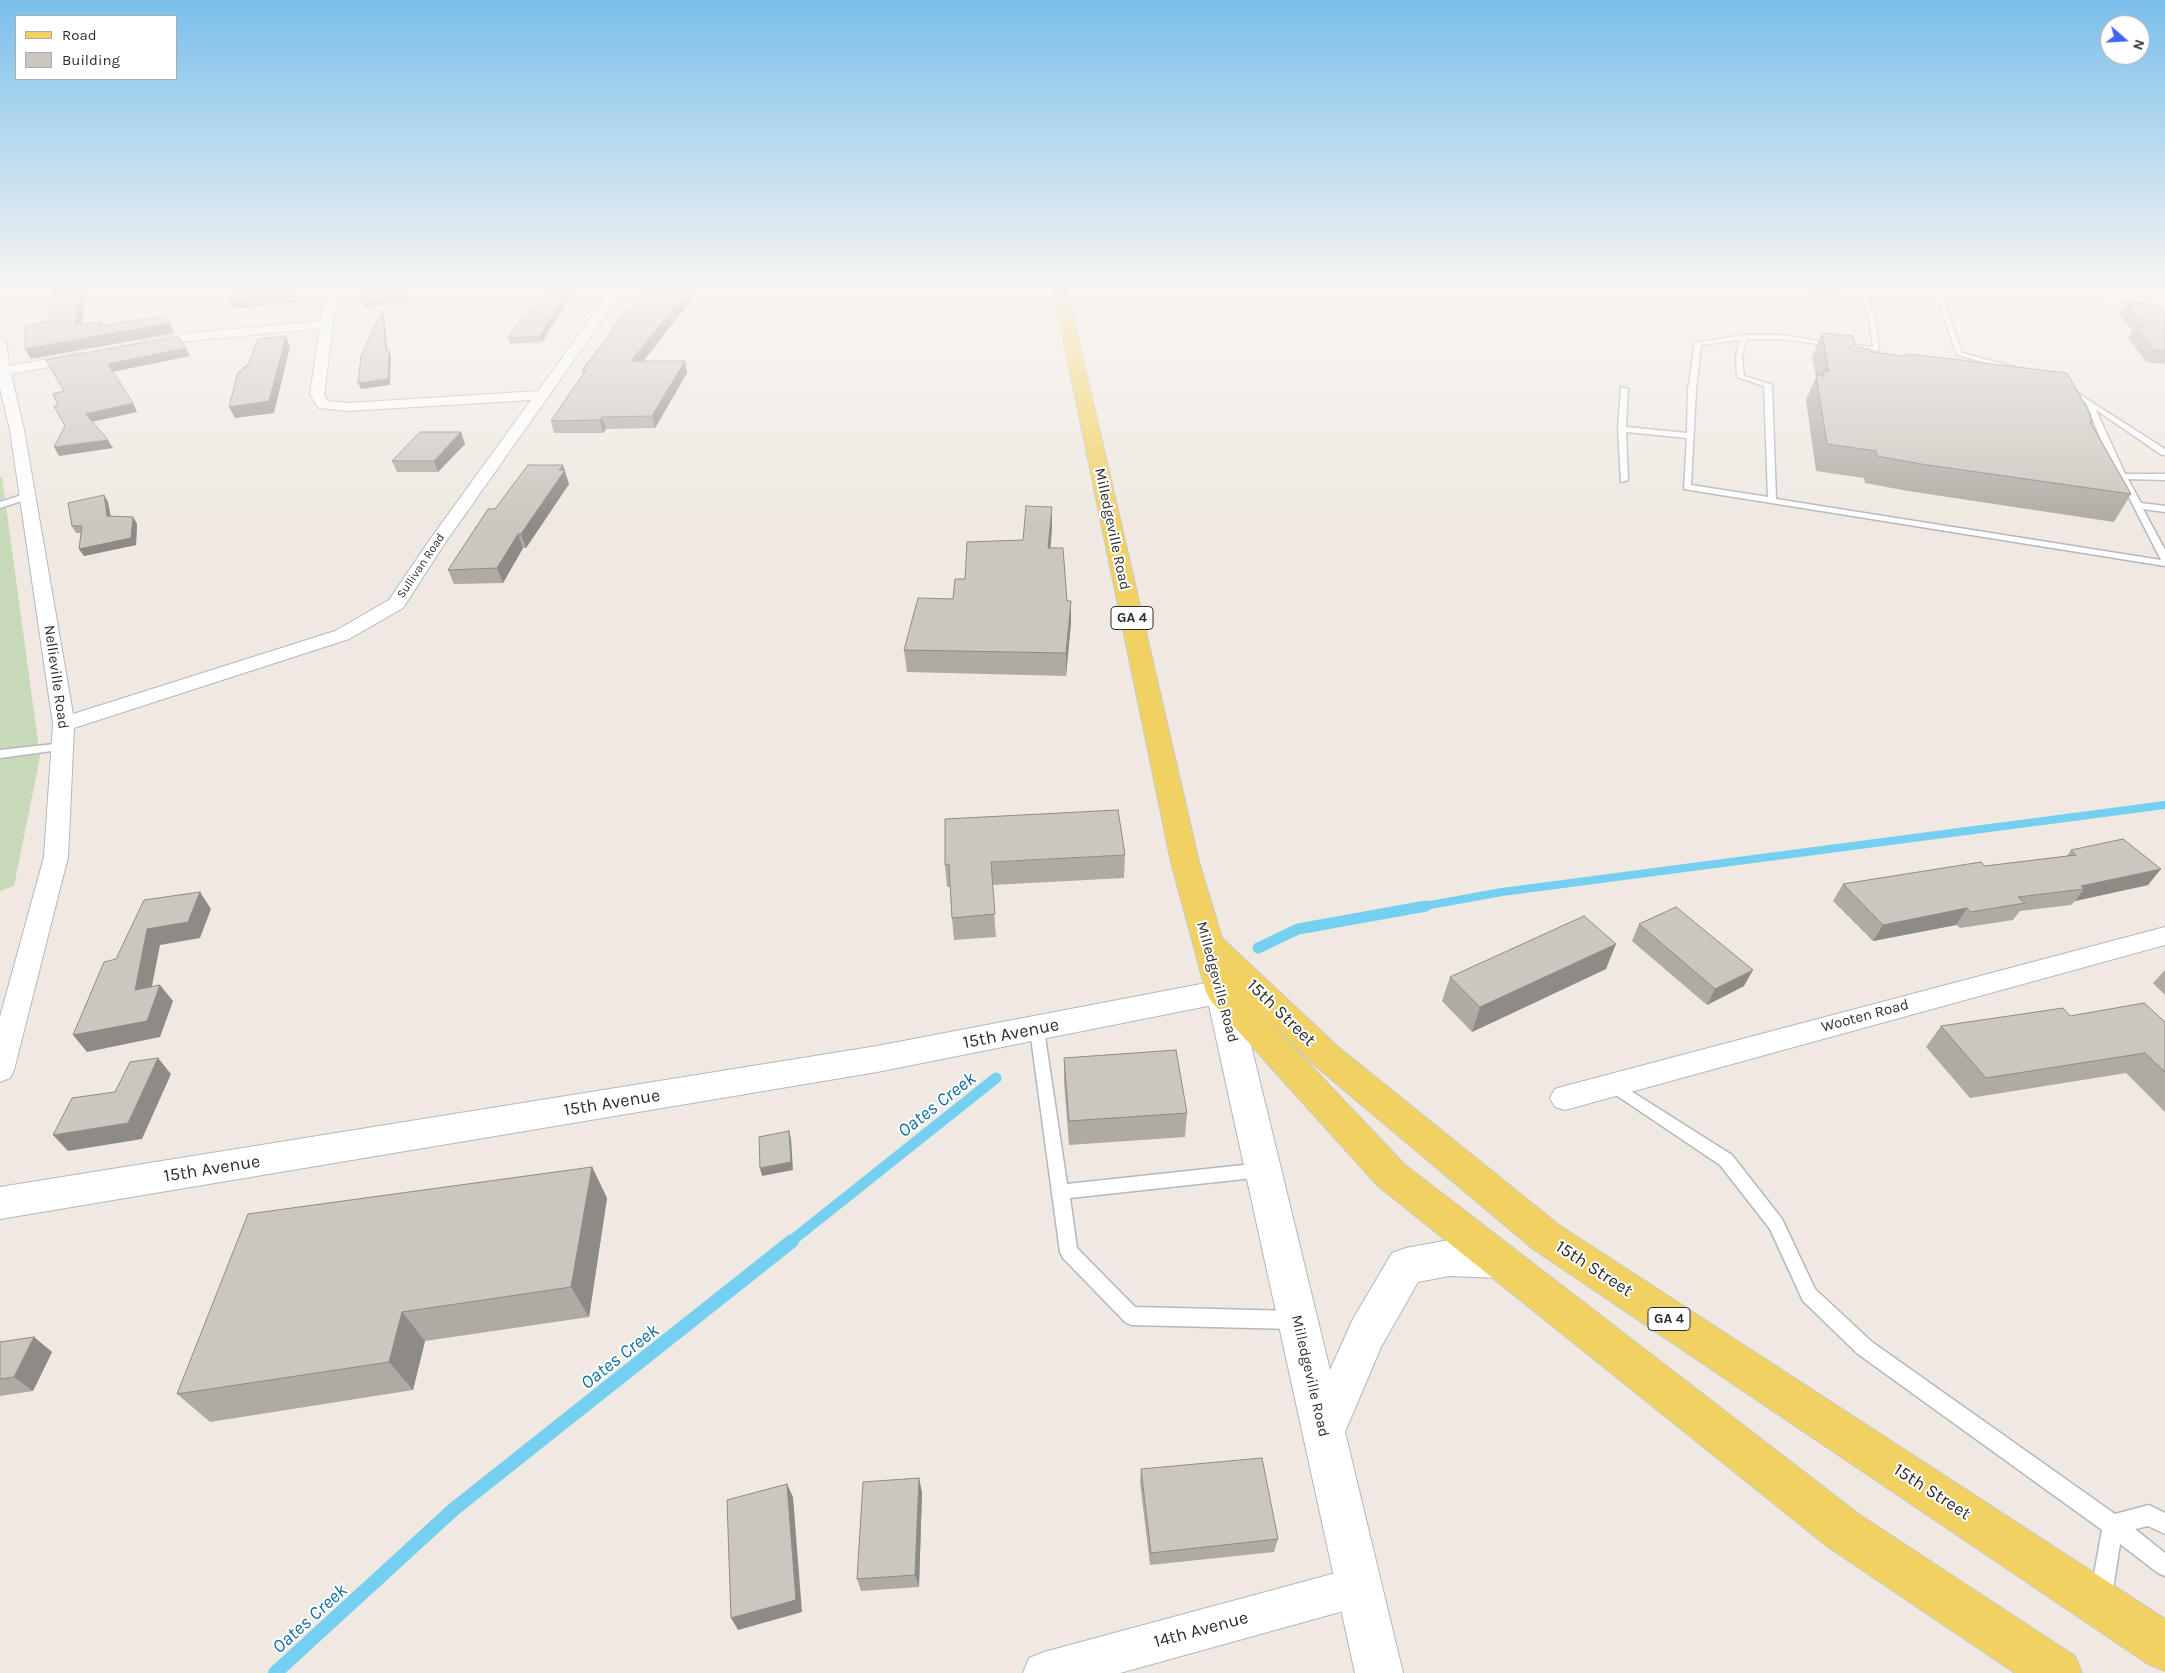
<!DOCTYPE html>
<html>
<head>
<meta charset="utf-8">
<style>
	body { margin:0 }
	#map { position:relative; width:2165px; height:1673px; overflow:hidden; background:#efe9e1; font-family:Karla,sans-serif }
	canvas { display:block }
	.legend { position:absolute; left:15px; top:15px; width:162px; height:65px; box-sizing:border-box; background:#fff; border:1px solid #ababab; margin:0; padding:6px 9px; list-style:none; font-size:15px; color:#2e2e2e }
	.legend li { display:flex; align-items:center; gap:10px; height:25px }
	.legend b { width:25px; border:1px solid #ababab }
	.north { position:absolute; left:2100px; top:15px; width:50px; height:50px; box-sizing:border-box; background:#fff; border:1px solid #ababab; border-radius:50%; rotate:109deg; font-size:14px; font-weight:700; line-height:20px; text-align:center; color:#2e2e2e }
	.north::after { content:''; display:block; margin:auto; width:18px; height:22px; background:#4264fb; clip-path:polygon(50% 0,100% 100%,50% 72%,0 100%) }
</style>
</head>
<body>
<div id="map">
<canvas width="2165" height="1673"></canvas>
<ul class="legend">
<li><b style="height:6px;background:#f2d163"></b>Road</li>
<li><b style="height:14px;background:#cbc7bf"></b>Building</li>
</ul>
<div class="north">N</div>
</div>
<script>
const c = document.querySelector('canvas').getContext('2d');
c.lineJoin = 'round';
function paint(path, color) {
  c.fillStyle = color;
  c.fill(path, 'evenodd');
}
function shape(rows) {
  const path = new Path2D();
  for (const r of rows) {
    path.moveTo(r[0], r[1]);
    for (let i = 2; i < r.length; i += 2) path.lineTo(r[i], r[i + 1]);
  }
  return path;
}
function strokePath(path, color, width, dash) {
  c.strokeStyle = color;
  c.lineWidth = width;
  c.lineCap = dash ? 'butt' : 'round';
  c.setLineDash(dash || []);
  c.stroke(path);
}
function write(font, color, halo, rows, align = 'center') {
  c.font = font + ' Karla,sans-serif';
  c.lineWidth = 4;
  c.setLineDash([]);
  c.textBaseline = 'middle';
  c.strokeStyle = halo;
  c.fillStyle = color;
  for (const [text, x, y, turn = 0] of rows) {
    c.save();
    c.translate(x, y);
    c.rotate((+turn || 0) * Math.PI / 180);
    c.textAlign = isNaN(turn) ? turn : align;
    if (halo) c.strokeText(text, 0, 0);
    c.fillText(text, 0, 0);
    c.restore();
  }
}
paint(shape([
	[2,476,40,757,14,886,0,891,0,477]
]), '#c8d9b8');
strokePath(shape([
	[1419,907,1502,892,2165,805]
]), '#75cff0', 8);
strokePath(shape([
	[1258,948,1298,929,1426,906],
	[790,1242,996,1078]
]), '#75cff0', 11);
strokePath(shape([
	[275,1673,454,1509,792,1241]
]), '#75cff0', 14);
const service = shape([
	[1859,289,1865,289,1875,319,1879,351,1850,347,1853,345,1873,347,1869,319,1859,289],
	[1934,289,1940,289,1962,353,2015,367,2015,371,1957,355,1934,289],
	[1744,335,1781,335,1837,344,1834,346,1781,339,1747,339,1742,356,1744,376,1772,385,1776,499,2161,560,2106,452,2086,403,2065,391,2064,389,2068,387,2165,449,2165,455,2162,455,2096,410,2125,474,2165,474,2165,480,2128,479,2141,503,2165,506,2165,512,2143,509,2165,550,2165,566,1684,489,1687,438,1626,432,1628,480,1621,482,1618,429,1621,387,1628,389,1626,427,1687,433,1688,390,1695,343,1744,335],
	[1740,340,1736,356,1737,377,1764,386,1768,497,1691,485,1696,390,1701,345,1740,340],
	[28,493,32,496,31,498,0,508,0,502,28,493],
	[63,743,67,745,69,747,67,749,0,758,0,750,63,743],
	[1037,1024,1042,1026,1044,1030,1067,1184,1262,1163,1268,1165,1270,1170,1268,1175,1262,1177,1070,1198,1077,1248,1135,1307,1294,1311,1300,1314,1303,1320,1300,1326,1294,1329,1131,1325,1125,1322,1063,1258,1060,1252,1030,1030,1032,1026,1037,1024],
	[1612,1079,1732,1155,1782,1219,1815,1289,1872,1342,2115,1514,2149,1505,2165,1513,2165,1534,2148,1526,2135,1529,2165,1553,2165,1576,2158,1573,2120,1544,2112,1596,2109,1604,2101,1607,2093,1604,2090,1596,2102,1530,1858,1354,1803,1301,1770,1229,1720,1165,1607,1089,1604,1085,1607,1081,1612,1079]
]);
const minor = shape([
	[326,289,337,291,324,395,328,401,348,403,538,391,612,289,624,289,445,543,403,608,349,639,74,728,68,857,14,1070,10,1078,0,1082,0,1017,44,857,53,724,10,430,0,388,0,338,6,342,9,366,80,353,87,357,80,361,11,374,24,430,73,714,335,631,389,600,431,538,531,400,348,411,319,408,310,395,320,328,180,342,147,348,141,344,142,341,180,334,321,321,326,289],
	[2165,927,2165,945,1565,1110,1555,1107,1550,1098,1555,1089,1565,1086,2165,927],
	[1358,1567,1372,1573,1378,1587,1372,1601,1358,1607,1120,1673,1023,1673,1029,1658,1044,1652,1358,1567]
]);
const tertiary = shape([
	[2027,289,2074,289,2165,300,2165,308,2034,293,2027,289],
	[1222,980,1233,983,1238,992,1233,1001,877,1072,0,1219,0,1187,877,1046,1222,980]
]);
const secondary = shape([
	[1222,980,1233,983,1238,992,1330,1370,1353,1319,1392,1253,1406,1248,1449,1240,1499,1242,1513,1247,1518,1260,1513,1273,1499,1278,1449,1276,1418,1282,1381,1347,1345,1432,1403,1673,1355,1673,1206,992,1211,983,1222,980]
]);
const primary = shape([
	[1053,289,1067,289,1199,862,1222,938,1337,1046,1559,1225,2165,1619,2165,1671,2148,1664,1533,1249,1313,1064,1264,1016,1404,1164,1860,1515,2075,1656,2082,1673,2015,1673,1828,1547,1378,1186,1211,1001,1206,992,1171,862,1053,289]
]);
strokePath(service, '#b4b7c1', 3);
strokePath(minor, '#b4b7c1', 2);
strokePath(tertiary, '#b4b7c1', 2);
strokePath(secondary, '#b4b7c1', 2);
strokePath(primary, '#c9c9c9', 2);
paint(service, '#fff');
paint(minor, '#fff');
paint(tertiary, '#fff');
paint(secondary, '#fff');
paint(primary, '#f2d163');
paint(shape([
	[539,289,591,289,588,292,573,292,542,342,510,344,508,338,553,291],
	[648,289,695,289,696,294,643,361,685,361,687,373,655,428,606,429,603,433,554,433,551,421,583,374,582,370,613,331,612,327],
	[1806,289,1838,289,1834,299,1807,296],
	[2126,301,2165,314,2165,364,2146,362,2128,338,2132,331,2119,313],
	[1822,333,1856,347,1871,352,2091,415,2090,417,2093,422,2092,424,2131,494,2114,522,1908,491,1865,483,1864,478,1816,471,1806,400,1816,377,1812,357],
	[461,432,465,444,438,472,397,472,392,461],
	[564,470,569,484,526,548,523,548,503,583,454,584,448,570],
	[104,495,108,502,110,516,133,517,137,524,136,545,84,556,79,549,81,533,76,533,72,526],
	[1052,527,1050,548,1067,601,1071,601,1071,623,1066,676,907,672,904,650,953,599,965,579,1023,540],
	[2071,850,2148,885,2075,901,2071,905,2020,911,2013,920,1960,928,1956,925,1873,941,1833,901,1843,884,2067,856],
	[1125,855,1124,878,992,885,996,937,954,940,952,918,950,887,947,887,945,865],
	[1639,924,1744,986,1707,1005,1632,941],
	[1606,969,1472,1032,1442,1001,1450,977],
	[2165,970,2165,995,2153,983],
	[2070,1016,2165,1022,2165,1112,2126,1073,1970,1098,1926,1047,1941,1026],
	[1064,1058,1187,1113,1185,1137,1069,1145,1064,1082],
	[592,1167,607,1198,589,1317,425,1341,413,1390,210,1422,177,1394],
	[34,1337,52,1352,33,1391,0,1396,0,1342],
	[1141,1469,1278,1539,1274,1552,1150,1565,1140,1482],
	[922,1492,919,1587,861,1591,857,1579]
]), '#afaba4');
paint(shape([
	[81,289,82,289,86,297,80,335,75,325],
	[292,289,298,289,297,302,232,309,227,298],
	[403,289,406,289,407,302,364,308,361,299],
	[569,289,573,289,573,292,542,342,540,336],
	[689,289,695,289,696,294,634,373,631,361],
	[382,310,384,316,388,356,386,350],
	[100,322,105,331,170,323,175,333,31,359,25,349,99,326],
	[286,336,290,347,274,413,235,418,229,407],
	[186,348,190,356,112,372,108,364],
	[389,350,391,356,390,385,361,389,358,383],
	[685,361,687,373,655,428,652,416],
	[133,403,137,412,91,422,86,414],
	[602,417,606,429,603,433,600,420],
	[461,432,465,444,438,472,434,461],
	[108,440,113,448,59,456,54,447],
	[563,465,569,484,526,548,521,534],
	[104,495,108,502,112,523,107,516],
	[1052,507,1052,527,1049,570,1048,548],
	[133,517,137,524,136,545,84,556,79,549],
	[518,534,523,548,503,583,497,568],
	[1071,601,1071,623,1066,676,1066,653],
	[2161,869,2148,885,2075,901,2084,889,2081,886],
	[200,892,211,909,200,938,160,945,148,1006,135,990,147,929],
	[1967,908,1956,925,1873,941,1883,925],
	[1616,944,1606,969,1472,1032,1480,1007],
	[1753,970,1744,986,1707,1005,1715,989],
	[160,985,173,1001,160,1037,87,1052,73,1035],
	[158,1058,171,1074,142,1139,68,1151,53,1135,128,1123],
	[789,1131,791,1139,793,1170,762,1176,760,1168],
	[592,1167,607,1198,589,1317,571,1287],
	[402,1312,425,1341,413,1390,389,1362],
	[34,1337,52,1352,33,1391,14,1377],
	[919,1478,922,1492,919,1587,915,1575],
	[787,1484,793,1497,802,1612,738,1630,731,1618]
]), '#8e8b86');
const building = shape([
	[73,289,81,289,75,325,100,322,99,326,165,316,170,323,25,349,25,326,47,322,53,292,73,289],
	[240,289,292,289,292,290,227,298,240,289],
	[361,289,403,289,403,293,361,299,361,289],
	[554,289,569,289,540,336,508,338,524,315,554,289],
	[648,289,689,289,631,361,685,361,652,416,602,417,600,420,551,421,586,370,582,370,616,327,612,327,648,289],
	[2126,301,2158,305,2165,314,2165,351,2153,350,2135,326,2144,327,2126,301],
	[382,310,386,350,389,350,388,379,358,383,361,356,382,310],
	[1822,333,1853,336,1856,347,1870,349,1871,352,1903,356,1910,354,2067,373,2091,415,2089,415,2093,422,2090,422,2131,494,1921,464,1877,456,1876,451,1827,444,1816,375,1824,376,1823,371,1829,372,1822,333],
	[178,336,186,348,108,364,133,403,86,414,108,440,54,447,65,426,54,406,58,405,53,394,64,391,46,360,178,336],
	[286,336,269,401,229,407,238,372,242,371,243,367,247,367,258,339,286,336],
	[420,432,461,432,434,461,392,461,420,432],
	[528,465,563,465,559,470,565,470,521,534,518,534,497,568,448,570,488,509,495,509,528,465],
	[104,495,107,516,133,517,131,538,79,549,82,526,72,526,68,503,104,495],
	[1026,506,1052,507,1048,548,1063,548,1067,601,1071,601,1066,653,904,650,918,598,953,599,955,579,965,579,967,542,1023,540,1026,506],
	[1118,810,1125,855,991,862,995,914,952,918,949,864,945,865,945,819,1118,810],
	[2123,839,2161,869,2081,886,2084,889,2018,897,2025,903,1971,912,1967,908,1883,925,1843,884,1981,862,1985,866,2076,855,2071,850,2123,839],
	[200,892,188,922,147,929,135,990,160,985,147,1021,73,1035,104,962,116,959,144,900,200,892],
	[1676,907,1753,970,1715,989,1639,924,1676,907],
	[1584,916,1616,944,1480,1007,1450,977,1584,916],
	[2144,1003,2165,1022,2165,1072,2145,1053,1986,1078,1941,1026,2063,1008,2070,1016,2144,1003],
	[1176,1050,1187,1113,1069,1121,1064,1058,1176,1050],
	[158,1058,128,1123,53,1135,72,1098,115,1092,130,1062,158,1058],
	[789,1131,791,1162,760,1168,759,1137,789,1131],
	[592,1167,571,1287,402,1312,389,1362,177,1394,248,1214,592,1167],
	[34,1337,14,1377,0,1379,0,1342,34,1337],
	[1262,1458,1278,1539,1151,1553,1141,1469,1262,1458],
	[919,1478,915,1575,857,1579,863,1482,919,1478],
	[787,1484,796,1600,731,1618,727,1500,787,1484]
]);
paint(building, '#cbc7bf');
strokePath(building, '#8e8b86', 1);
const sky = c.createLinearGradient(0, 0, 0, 524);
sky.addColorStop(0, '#7abfeb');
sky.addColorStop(0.55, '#f8f5f2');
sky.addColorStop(1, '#f8f5f200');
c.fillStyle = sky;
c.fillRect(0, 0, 2165, 524);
write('12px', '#2e2e2e', '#fff', [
	["Sullivan Road",421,566,-56]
]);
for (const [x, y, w] of [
	[1132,618,42],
	[1669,1319,42]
]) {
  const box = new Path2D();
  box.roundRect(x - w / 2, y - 11.5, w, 23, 4);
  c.fillStyle = '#fff';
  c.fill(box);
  strokePath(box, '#2e2e2e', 1);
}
write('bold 14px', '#2e2e2e', null, [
	["GA 4",1132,618],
	["GA 4",1669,1319]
]);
write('15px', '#2e2e2e', '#fff', [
	["Milledgeville Road",1112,529,78],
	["Nellieville Road",56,677,82],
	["Milledgeville Road",1217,982,75],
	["Wooten Road",1865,1016,-15],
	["Milledgeville Road",1310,1376,77]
]);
write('18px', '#2e2e2e', '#fff', [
	["15th Street",1281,1013,44],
	["15th Avenue",1011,1034,-11],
	["15th Avenue",612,1103,-9],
	["15th Avenue",212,1169,-9],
	["15th Street",1594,1269,33],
	["15th Street",1932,1492,33],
	["14th Avenue",1201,1630,-15]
]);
write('italic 19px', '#0d6fa3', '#fff', [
	["Oates Creek",937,1105,-38],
	["Oates Creek",620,1357,-38],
	["Oates Creek",310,1619,-42]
]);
</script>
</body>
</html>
